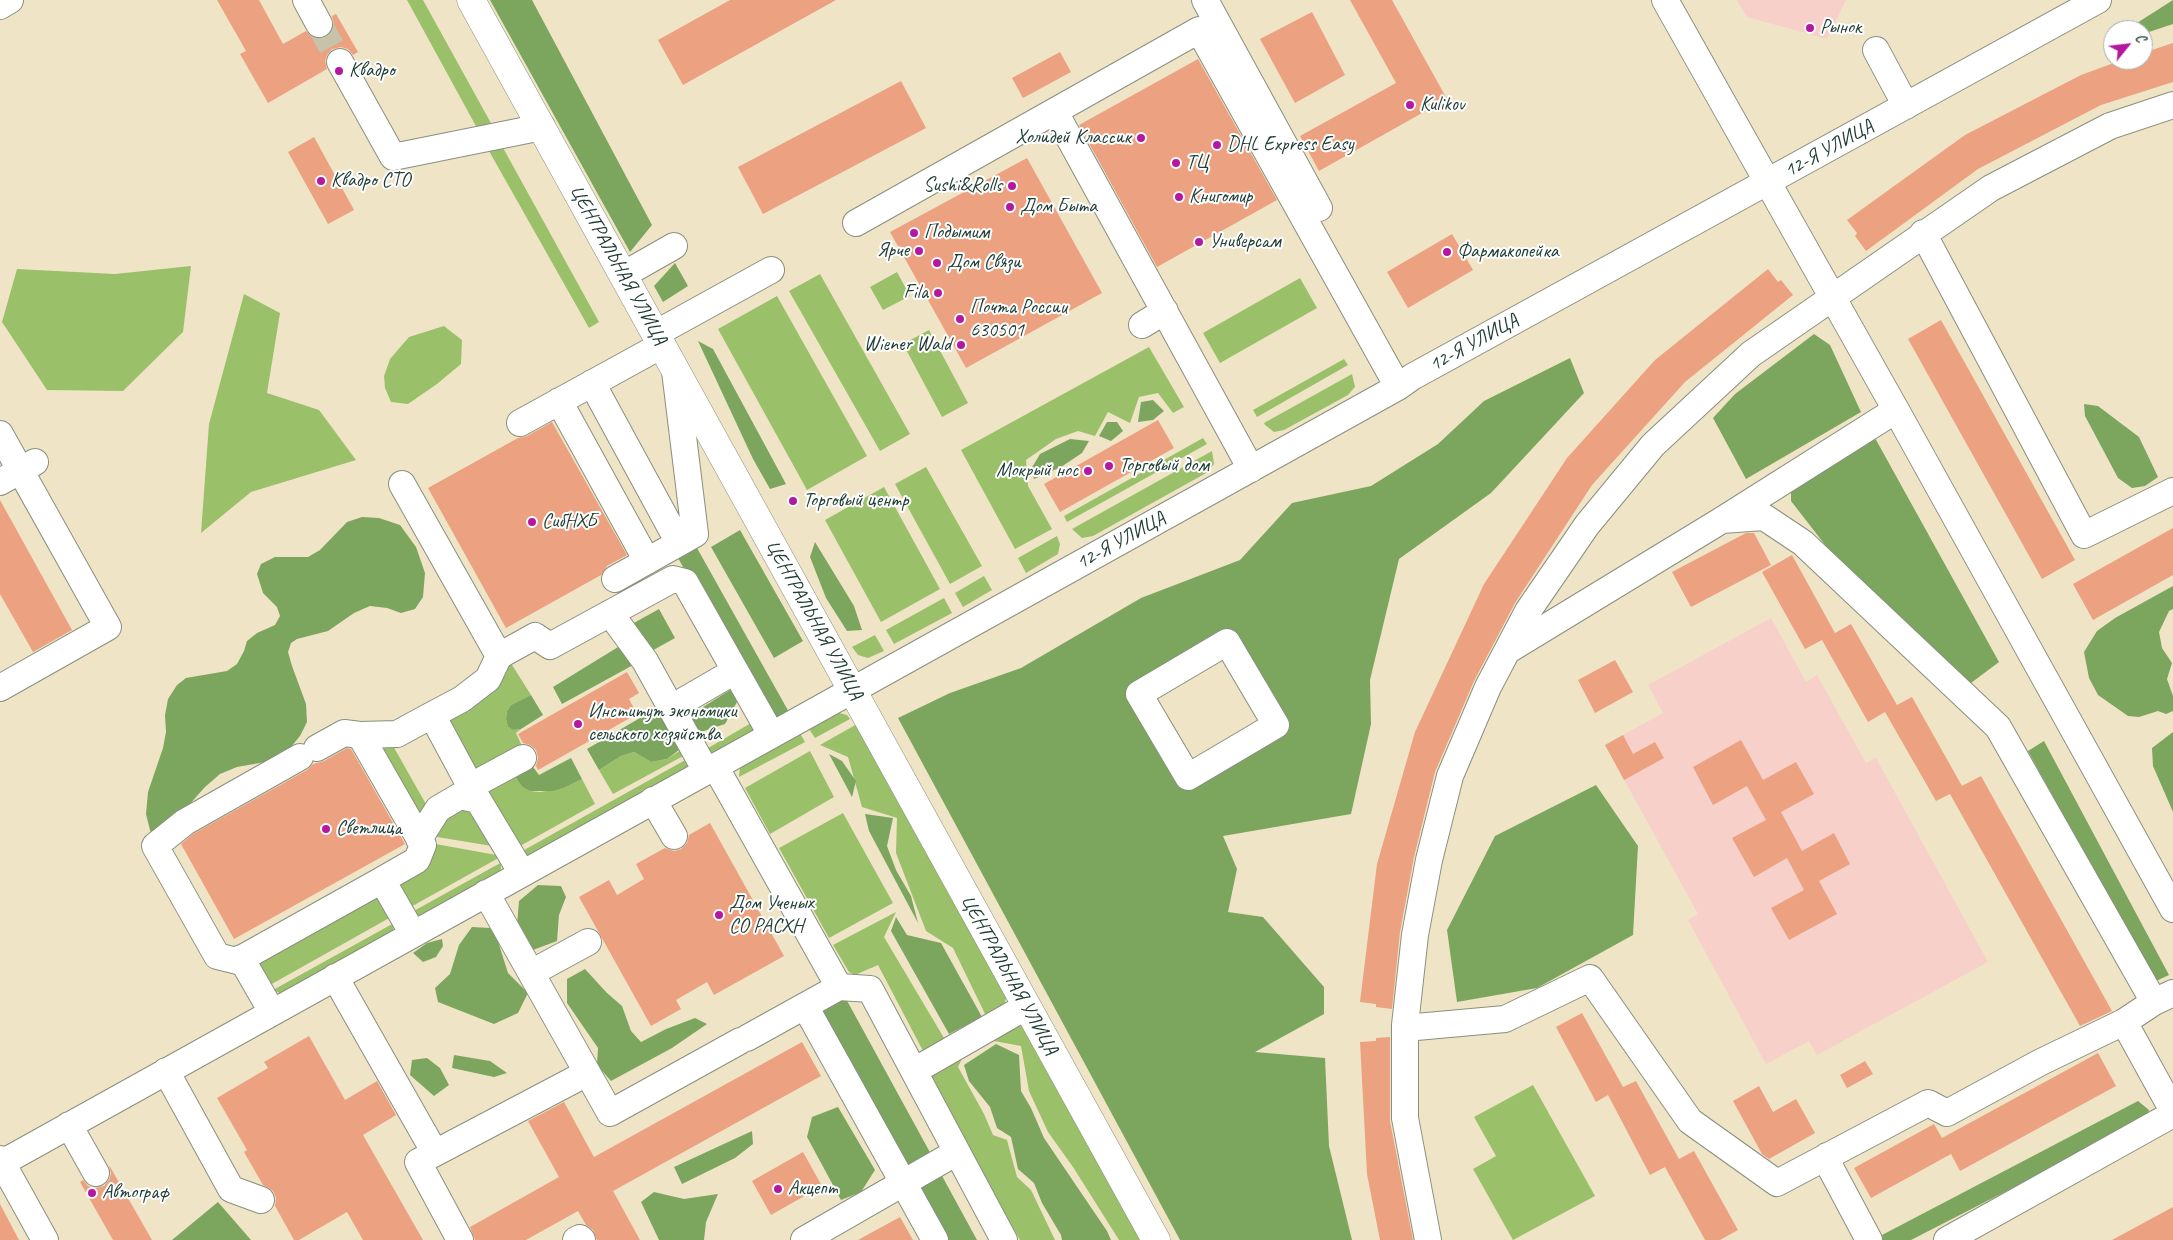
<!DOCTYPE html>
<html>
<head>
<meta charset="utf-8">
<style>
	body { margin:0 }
	#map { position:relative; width:2173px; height:1240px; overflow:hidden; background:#f0e4c7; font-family:Caveat,sans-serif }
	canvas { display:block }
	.north { position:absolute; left:2103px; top:20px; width:50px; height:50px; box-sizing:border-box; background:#fff; border:1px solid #a5b1ae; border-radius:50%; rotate:61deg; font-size:14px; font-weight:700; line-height:20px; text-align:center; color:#1f3d34 }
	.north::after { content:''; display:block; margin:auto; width:18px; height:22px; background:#b5179e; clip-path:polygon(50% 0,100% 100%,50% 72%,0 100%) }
</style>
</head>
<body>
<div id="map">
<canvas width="2173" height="1240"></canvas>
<div class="north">С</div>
</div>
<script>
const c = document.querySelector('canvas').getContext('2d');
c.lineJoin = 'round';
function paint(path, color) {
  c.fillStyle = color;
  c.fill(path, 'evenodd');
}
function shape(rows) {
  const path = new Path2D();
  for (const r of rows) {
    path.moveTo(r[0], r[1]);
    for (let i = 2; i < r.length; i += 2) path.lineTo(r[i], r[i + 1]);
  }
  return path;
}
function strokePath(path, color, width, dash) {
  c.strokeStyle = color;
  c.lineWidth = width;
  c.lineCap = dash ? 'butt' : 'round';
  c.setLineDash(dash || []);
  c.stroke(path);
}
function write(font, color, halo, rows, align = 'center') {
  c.font = font + ' Caveat,sans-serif';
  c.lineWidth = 4;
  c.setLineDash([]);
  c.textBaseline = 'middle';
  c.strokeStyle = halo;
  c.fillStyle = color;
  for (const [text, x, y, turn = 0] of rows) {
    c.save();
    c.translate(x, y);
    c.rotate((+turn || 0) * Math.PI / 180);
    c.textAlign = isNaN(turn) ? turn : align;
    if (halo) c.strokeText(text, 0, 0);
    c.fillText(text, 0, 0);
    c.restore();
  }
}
paint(shape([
	[1737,0,1846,0,1827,39,1747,17],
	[1771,618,1806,682,1817,675,1866,763,1876,758,1988,962,1817,1055,1809,1041,1766,1064,1688,920,1698,914,1605,745,1663,713,1648,685]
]), '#f7d0c9');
paint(shape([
	[407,0,423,0,492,125,477,128],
	[502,146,599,322,589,328,489,151],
	[191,266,183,332,123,391,47,390,2,322,17,269,115,274],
	[897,272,910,296,883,310,870,287],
	[820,274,910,434,880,451,789,291],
	[1300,278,1317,308,1220,363,1203,333],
	[244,294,280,313,267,393,319,410,356,460,251,492,201,533,209,424],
	[777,296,867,456,807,490,718,329],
	[444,326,462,340,461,364,437,384,408,404,391,402,385,388,384,376,390,359,409,337],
	[929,330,968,403,942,417,903,344],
	[1149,347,1184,407,1173,413,1158,393,1139,397,1130,423,1108,412,1095,436,1078,431,1056,439,1026,460,1028,486,1052,529,1015,549,961,450],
	[1344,359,1348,365,1257,417,1253,410],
	[1352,374,1355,387,1348,395,1284,430,1274,432,1265,425,1264,423],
	[1203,438,1207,444,1067,522,1064,516],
	[1212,451,1214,464,1208,472,1093,536,1082,538,1072,529],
	[926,467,982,566,950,584,895,484],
	[884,487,940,589,881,622,825,520],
	[1057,536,1060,544,1058,554,1026,573,1018,558],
	[984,576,992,590,963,607,955,593],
	[944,598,952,613,894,644,886,630],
	[875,635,884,651,868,658,858,655,852,647],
	[509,660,531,695,511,705,507,711,506,719,508,727,513,730,521,729,516,733,523,748,475,773,446,730,449,715],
	[839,713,847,715,850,719,815,738,807,726,828,714],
	[758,719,763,729,708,760,703,751],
	[857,724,1007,996,1002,1010,987,1018,953,948,926,931,896,853,897,818,862,807,848,757,820,745],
	[798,730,805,742,739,777,740,767],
	[378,743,392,744,427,806,420,817],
	[681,750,685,755,613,794,599,770,621,756,634,752,651,762,667,759],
	[810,751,834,797,770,834,745,788],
	[687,759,692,768,531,858,517,854],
	[515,773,530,791,540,792,564,788,582,779,595,804,513,850,484,793],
	[455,806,471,809,498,847,431,836],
	[843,813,893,903,829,938,779,848],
	[430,843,502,856,409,908,398,888,400,880],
	[502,862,500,874,422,918,412,912],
	[377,897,391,917,270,985,259,966,260,957],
	[896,912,884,937,944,1038,965,1032,926,1053,922,1049,878,965,855,975,849,972,833,945],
	[394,923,393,934,284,995,273,990],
	[1015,1023,1026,1028,1142,1240,1119,1240,1073,1167,1048,1132,1029,1091,1021,1046,983,1039],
	[968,1046,958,1067,984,1114,993,1135,1007,1140,1017,1177,1031,1190,1055,1240,1020,1240,932,1085,929,1076],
	[1533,1085,1595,1196,1513,1240,1473,1169,1496,1156,1474,1117]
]), '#9bc06a');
paint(shape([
	[490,0,532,0,652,225,630,252],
	[2173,0,2173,24,2143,34,2143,30,2126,30],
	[675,263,688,286,663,302,654,286],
	[1814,334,1830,345,1861,412,1746,479,1713,418,1735,394],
	[698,341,713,349,786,484,770,489,753,459],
	[1570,358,1584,393,1491,493,1399,559,1370,680,1371,724,1351,814,1223,836,1237,869,1228,912,1263,917,1324,987,1324,1014,1255,1052,1325,1058,1329,1146,1352,1240,1180,1240,898,718,950,693,1021,668,1141,598,1240,560,1292,503,1371,486,1438,444,1484,401],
	[1227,642,1276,725,1188,777,1139,694],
	[1153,400,1164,411,1153,420,1138,422,1141,402],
	[2084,404,2098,406,2139,437,2158,477,2145,486,2132,488,2118,478,2085,416],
	[1107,422,1117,422,1123,431,1111,441,1099,436],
	[1875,438,1999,662,1959,692,1850,577,1791,501,1791,482],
	[1070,439,1089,441,1082,453,1061,467,1034,479,1031,469,1040,454],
	[362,517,379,518,400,525,416,547,425,573,423,597,415,609,401,613,387,608,370,606,354,613,328,631,297,639,291,643,288,652,292,666,306,704,307,722,300,736,285,754,271,761,237,767,220,774,205,787,180,815,151,834,146,814,148,792,163,748,166,732,165,715,168,699,177,685,186,678,227,671,237,664,244,651,247,641,257,633,275,625,280,616,277,607,263,593,257,574,261,564,275,557,308,557,320,550,347,522],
	[740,530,803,641,774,658,711,547],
	[815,542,854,606,862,630,847,631,826,598,810,557],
	[697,548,790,714,771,724,678,558],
	[2173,586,2173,609,2169,611,2159,632,2162,648,2172,663,2167,679,2173,696,2173,711,2166,714,2158,711,2139,717,2128,716,2098,695,2089,678,2084,652,2097,631,2115,618],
	[659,609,675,638,648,653,632,624],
	[623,644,635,664,562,704,553,687],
	[738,685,737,702,725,724,701,732,691,728,695,712],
	[531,695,543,715,521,729,513,730,508,727,506,719,507,711,511,705],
	[657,708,679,750,667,759,651,762,634,752,621,756,599,770,587,749],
	[2173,732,2173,812,2153,766,2152,748],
	[2044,741,2169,975,2154,982,2028,751],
	[829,754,842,761,856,781,852,797],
	[571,758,582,779,564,788,552,791,530,791,523,787,518,781,515,773,531,764,539,775],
	[1596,785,1638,846,1633,935,1537,988,1457,1002,1447,930,1495,836],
	[865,814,893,818,887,846,896,870,911,896,918,923,869,831],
	[538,885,561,886,566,897,559,915,557,941,533,950,517,925,519,901],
	[896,917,907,935,941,943,982,1017,949,1034,891,931],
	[472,927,490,928,495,932,508,973,528,993,518,1013,494,1024,438,1002,435,988,450,974,459,945],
	[442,939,443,946,436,957,423,962,413,953,427,943],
	[585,969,607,993,622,1006,631,1031,641,1042,666,1029,695,1018,707,1024,672,1048,611,1081,597,1065,598,1048,567,1003,567,979],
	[845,997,932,1156,909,1168,822,1009],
	[996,1044,1019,1055,1021,1091,1031,1108,1044,1138,1107,1231,1111,1240,1062,1240,1061,1235,1042,1203,1034,1183,1018,1169,1011,1137,997,1128,990,1107,969,1081,964,1065],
	[454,1055,490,1061,507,1073,494,1077,452,1068],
	[427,1058,440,1068,449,1085,434,1096,410,1075,412,1060],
	[2138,1101,2149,1110,2147,1119,1911,1240,1883,1240,1882,1235],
	[838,1107,875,1170,861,1192,841,1200,807,1137,812,1117],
	[752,1131,753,1144,735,1158,682,1184,674,1167],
	[941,1174,977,1240,948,1240,918,1186],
	[654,1192,684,1199,718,1194,706,1222,704,1240,659,1240,641,1202],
	[218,1202,251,1240,172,1240]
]), '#7ca65e');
paint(shape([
	[217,0,259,0,283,44,306,31,311,36,318,39,327,37,332,31,334,25,332,16,336,14,358,52,353,55,348,49,341,47,332,49,327,55,325,61,327,69,268,103,240,54,246,51],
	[730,0,836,0,683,85,658,40],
	[1350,0,1392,0,1447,99,1319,171,1300,136,1396,83],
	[1312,12,1345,75,1295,103,1260,39],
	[2173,43,2173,82,2101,105,1978,169,1866,251,1855,236,1857,233,1847,220,1965,135,2081,75,2122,60,2143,60,2143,53],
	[1060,52,1071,72,1023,98,1012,78],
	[1198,59,1277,200,1157,267,1079,125],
	[901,81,926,128,763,214,738,167],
	[314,137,354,210,328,224,288,152],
	[1027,158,1102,293,966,368,890,232],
	[1452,234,1473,270,1408,308,1387,272],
	[1768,269,1778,282,1781,280,1793,295,1685,382,1592,485,1515,603,1474,681,1435,772,1414,857,1400,932,1392,1009,1376,1007,1376,1004,1360,1002,1377,864,1415,732,1484,584,1567,458,1655,360],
	[1941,320,2075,560,2042,579,1908,339],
	[1158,420,1174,448,1060,512,1044,484],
	[552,422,627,555,607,566,601,575,506,628,428,488,518,438,527,436],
	[0,500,72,630,33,652,0,594],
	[2173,528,2173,575,2093,620,2073,584],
	[1746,533,1754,533,1771,565,1691,607,1672,572],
	[1792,555,1835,633,1851,624,1897,705,1912,697,1962,786,1981,776,2112,1011,2080,1026,1950,794,1936,801,1885,712,1868,722,1822,640,1805,649,1762,572],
	[1615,660,1633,692,1595,713,1578,680],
	[627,672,639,693,629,699,637,714,538,770,536,766,538,758,536,750,530,745,523,743,518,734],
	[1623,735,1633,754,1655,742,1664,758,1624,780,1605,745],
	[1741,740,1763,780,1796,762,1814,794,1781,812,1802,851,1834,833,1850,864,1819,881,1837,914,1789,940,1771,908,1804,890,1787,858,1754,877,1732,838,1766,820,1747,786,1713,805,1693,767],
	[347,748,351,749,405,844,234,939,181,844,193,834,307,770,313,764,324,761],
	[710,823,784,956,714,995,707,982,676,1000,681,1009,651,1026,579,897,609,880,617,895,644,879,636,864,665,848,674,851,681,849,687,843,689,835],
	[1582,1013,1623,1087,1636,1081,1679,1159,1694,1151,1738,1230,1720,1240,1705,1240,1665,1167,1650,1175,1608,1095,1596,1102,1556,1027],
	[309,1036,345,1100,377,1081,396,1115,363,1135,423,1240,363,1240,347,1212,299,1240,294,1240,275,1206,276,1198,273,1191,263,1185,244,1152,247,1150,217,1098,268,1068,264,1062],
	[1390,1037,1390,1121,1413,1240,1380,1240,1367,1174,1360,1042,1376,1041,1376,1038],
	[802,1042,821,1076,613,1191,640,1240,597,1240,593,1230,586,1225,578,1211,526,1240,475,1240,470,1227,559,1177,528,1121,564,1102,594,1157],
	[2098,1053,2116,1086,1960,1171,1951,1154,1871,1198,1854,1168,1934,1124,1942,1138],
	[1865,1061,1873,1074,1847,1088,1840,1075],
	[1759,1086,1773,1112,1796,1099,1815,1133,1769,1159,1762,1154,1733,1101],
	[803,1152,822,1186,771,1215,752,1181],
	[109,1165,152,1240,113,1240,80,1182,83,1180,88,1186,95,1188,104,1186,109,1180,111,1174],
	[0,1204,19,1240,0,1240],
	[2173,1207,2173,1240,2112,1240],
	[900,1217,913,1240,858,1240]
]), '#eca180');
strokePath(shape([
	[319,24,340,62]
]), '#c6c3aa', 26, [26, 13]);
const minor = shape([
	[306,0,319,24],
	[1205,0,1319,208],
	[1665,0,1896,410,2173,909],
	[0,6,10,0],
	[1876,50,1906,106],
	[340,62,393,157,542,127],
	[1055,112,1251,469],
	[856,223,1199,30,1398,387],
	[1923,233,2084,535,2173,491],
	[623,275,674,246],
	[1142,325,1165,311],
	[655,334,771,270],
	[592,383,679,543],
	[559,401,647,561],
	[520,423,662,345],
	[0,434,108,627,0,688],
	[0,482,35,462],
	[402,484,499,656,488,679,462,699,432,715,474,793,522,873],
	[1722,520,1764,517,1803,543,1998,727,2154,1002],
	[615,579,695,534,675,371],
	[610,613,645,661,706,771],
	[1227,642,1276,725,1188,777,1139,694,1227,642],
	[1507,651,1722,520,1896,410],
	[499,656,535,636,550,646,673,579,685,582,771,734],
	[671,708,735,671],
	[360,735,397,734,432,715],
	[317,748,344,733,360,735,423,845,417,860,382,880],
	[300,757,185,822,155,846,217,956,237,961,382,880,413,934],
	[715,766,839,987,747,1038],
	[471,786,523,758],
	[653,800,674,836],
	[419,839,438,809,460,796,478,800],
	[486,893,610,1113,740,1041],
	[241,958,272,1012],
	[531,973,588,942],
	[335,977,435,1153],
	[839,987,870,989,1004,1240],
	[2173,993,2154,1002,2124,1022,2173,1111],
	[805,1006,935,1240],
	[1405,1028,1505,1019,1590,978,1690,1121,1777,1183,1928,1103,1947,1113,2041,1062,2124,1022],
	[166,1071,231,1189,261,1200],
	[914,1071,1027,1006],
	[69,1125,96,1173],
	[1827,1156,1829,1165,1869,1240],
	[0,1159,45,1240],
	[0,1164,1398,387,1412,377,2098,0],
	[460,1240,418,1162,587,1073],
	[576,1240,580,1238,582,1240],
	[804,1240,957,1152],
	[1428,1240,1405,1118,1405,1025,1415,935,1429,860,1450,776,1488,687,1528,611,1587,525,1653,445,1751,354,1991,188,2110,126,2173,105],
	[1947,1240,2173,1114]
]);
const major = shape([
	[471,0,1156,1240]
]);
strokePath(minor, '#88907e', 28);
strokePath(major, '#88907e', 29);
strokePath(minor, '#fff', 26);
strokePath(major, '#fff', 28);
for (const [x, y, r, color] of [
	[1810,28,5,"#b5179e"],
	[339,71,5,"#b5179e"],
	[1410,105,5,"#b5179e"],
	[1141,138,5,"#b5179e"],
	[1217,145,5,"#b5179e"],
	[1176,163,5,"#b5179e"],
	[321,181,5,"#b5179e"],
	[1012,186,5,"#b5179e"],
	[1179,197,5,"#b5179e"],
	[1010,207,5,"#b5179e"],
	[914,233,5,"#b5179e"],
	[1199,242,5,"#b5179e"],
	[919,251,5,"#b5179e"],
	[1447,252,5,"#b5179e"],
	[937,263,5,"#b5179e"],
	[938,293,5,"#b5179e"],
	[960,319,5,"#b5179e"],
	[961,345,5,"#b5179e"],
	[1109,466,5,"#b5179e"],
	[1088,471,5,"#b5179e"],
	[793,501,5,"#b5179e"],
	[532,522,5,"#b5179e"],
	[578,724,5,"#b5179e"],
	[326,829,5,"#b5179e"],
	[719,915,5,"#b5179e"],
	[778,1189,5,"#b5179e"],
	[92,1193,5,"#b5179e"]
]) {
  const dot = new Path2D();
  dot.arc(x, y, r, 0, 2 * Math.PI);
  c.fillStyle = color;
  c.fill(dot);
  strokePath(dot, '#fff', 2);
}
write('20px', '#1f3d34', '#fff', [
	["Рынок",1820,28],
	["Квадро",349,71],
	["Kulikov",1420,105],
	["Холидей Классик",1131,138,"right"],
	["DHL Express Easy",1227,145],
	["ТЦ",1186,163],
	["Квадро СТО",331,181],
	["Sushi&Rolls",1002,186,"right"],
	["Книгомир",1189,197],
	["Дом Быта",1020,207],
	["Подымим",924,233],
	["Универсам",1209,242],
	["Ярче",909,251,"right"],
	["Фармакопейка",1457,252],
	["Дом Связи",947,263],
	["Fila",928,293,"right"],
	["Почта России",970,308],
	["630501",970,331],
	["Wiener Wald",951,345,"right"],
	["Торговый дом",1119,466],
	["Мокрый нос",1078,471,"right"],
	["Торговый центр",803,501],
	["СибНХБ",542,522],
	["Институт экономики",588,712],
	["сельского хозяйства",588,735],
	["Светлица",336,829],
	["Дом Ученых",729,904],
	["СО РАСХН",729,927],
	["Акцепт",788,1189],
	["Автограф",102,1193]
], 'left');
write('20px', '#1f3d34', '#fff', [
	["12-Я УЛИЦА",1829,149,-29],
	["ЦЕНТРАЛЬНАЯ УЛИЦА",618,265,61],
	["12-Я УЛИЦА",1474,343,-29],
	["12-Я УЛИЦА",1121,541,-29],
	["ЦЕНТРАЛЬНАЯ УЛИЦА",814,620,61],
	["ЦЕНТРАЛЬНАЯ УЛИЦА",1009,975,61]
]);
</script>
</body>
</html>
